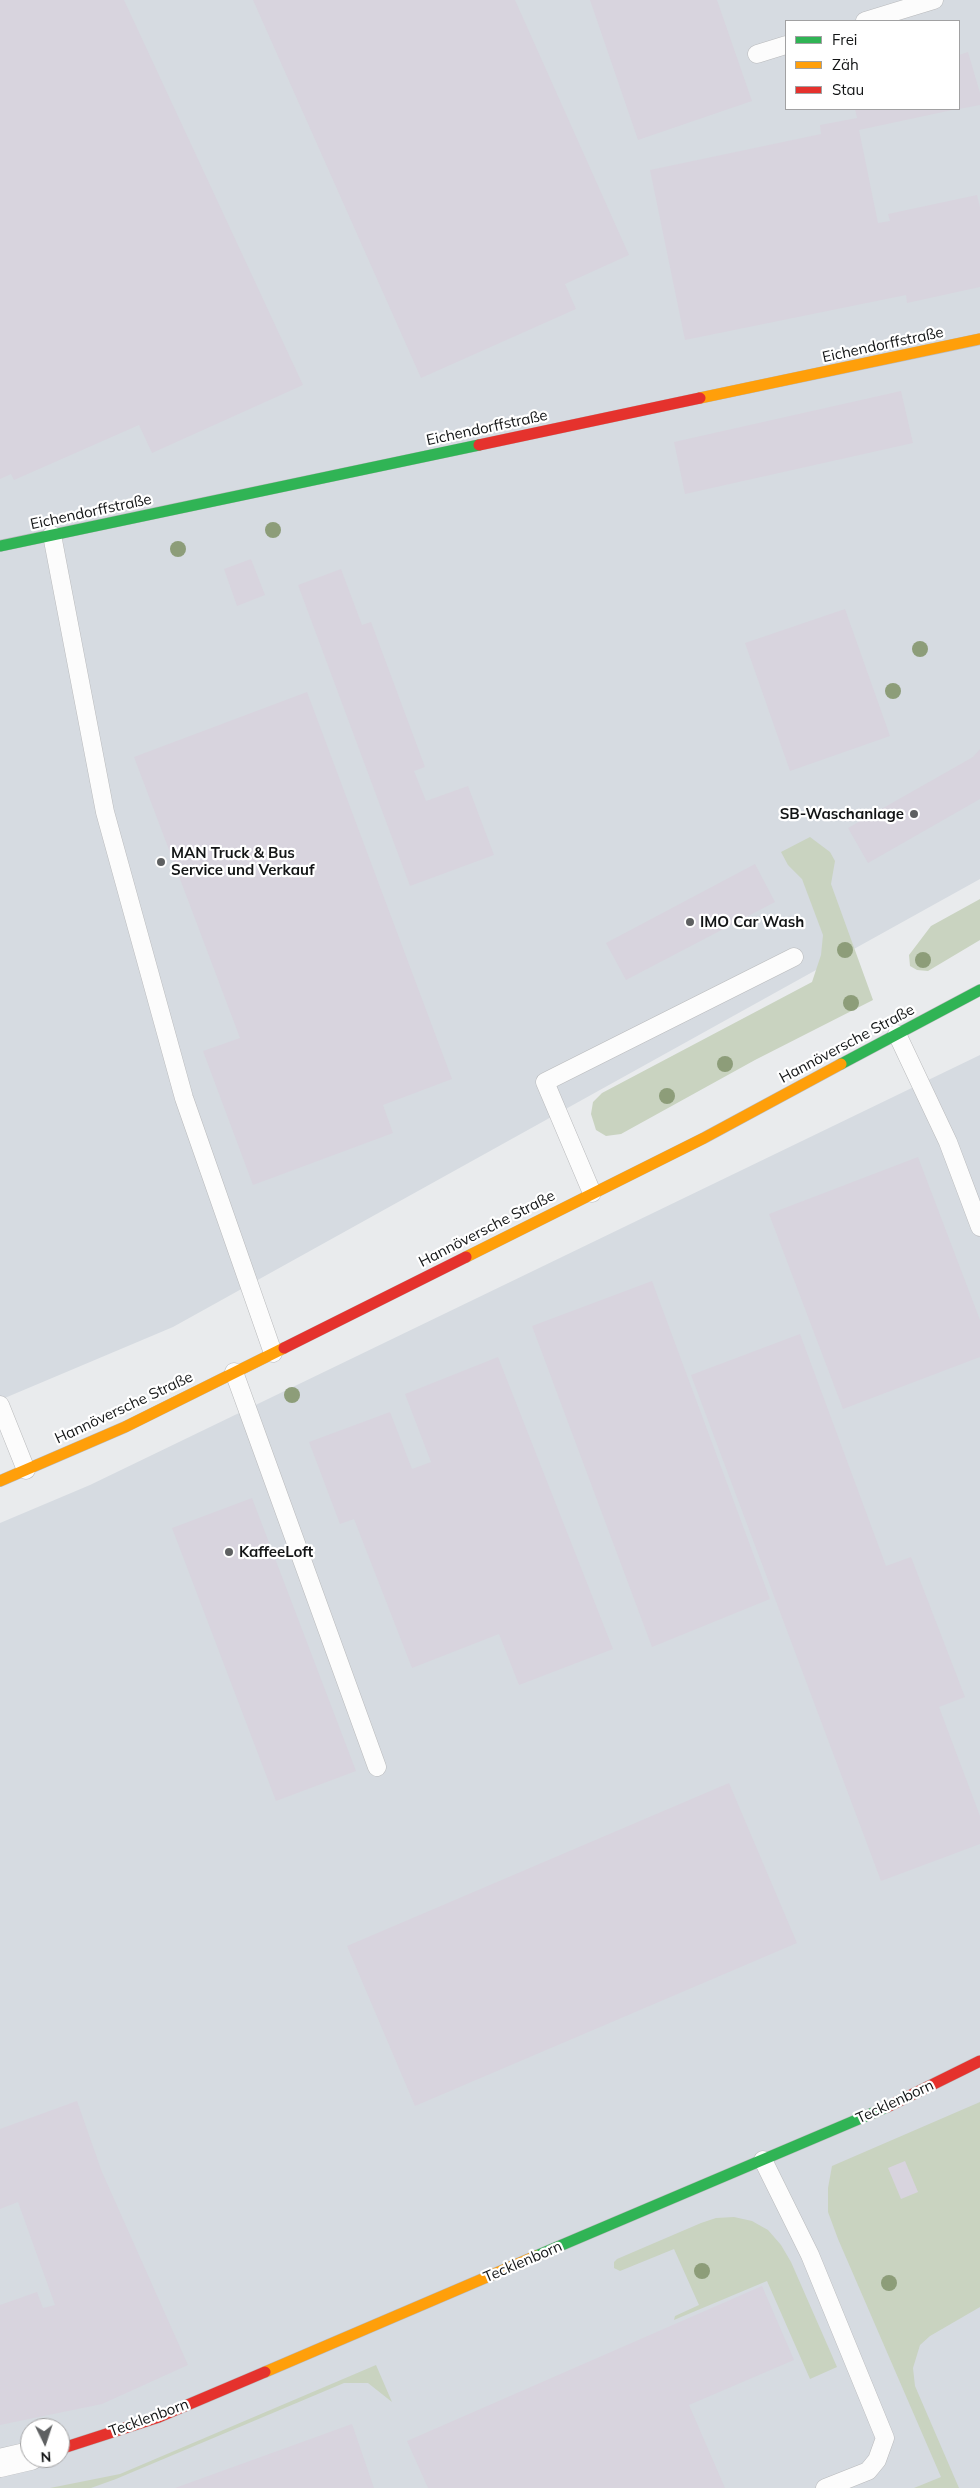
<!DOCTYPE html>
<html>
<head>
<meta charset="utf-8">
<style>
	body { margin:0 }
	#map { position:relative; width:980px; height:2488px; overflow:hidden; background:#e9ebed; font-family:Mulish,sans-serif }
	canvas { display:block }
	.legend { position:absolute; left:785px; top:20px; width:175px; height:90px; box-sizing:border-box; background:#fff; border:1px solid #a1a1a2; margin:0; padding:6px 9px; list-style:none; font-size:15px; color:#131516 }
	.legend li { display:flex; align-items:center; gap:10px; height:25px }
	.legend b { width:25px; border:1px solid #a1a1a2 }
	.north { position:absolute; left:20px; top:2418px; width:50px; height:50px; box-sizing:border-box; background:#fff; border:1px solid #a1a1a2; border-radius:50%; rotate:176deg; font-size:14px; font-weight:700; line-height:20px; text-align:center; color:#131516 }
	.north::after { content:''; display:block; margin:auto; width:18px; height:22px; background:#5e6061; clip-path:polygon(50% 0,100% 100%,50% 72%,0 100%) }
</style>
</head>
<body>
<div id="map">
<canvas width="980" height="2488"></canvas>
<ul class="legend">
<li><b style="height:6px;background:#30b455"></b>Frei</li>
<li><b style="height:6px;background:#ff9f0a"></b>Zäh</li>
<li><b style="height:6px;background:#e5322d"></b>Stau</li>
</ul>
<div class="north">N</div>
</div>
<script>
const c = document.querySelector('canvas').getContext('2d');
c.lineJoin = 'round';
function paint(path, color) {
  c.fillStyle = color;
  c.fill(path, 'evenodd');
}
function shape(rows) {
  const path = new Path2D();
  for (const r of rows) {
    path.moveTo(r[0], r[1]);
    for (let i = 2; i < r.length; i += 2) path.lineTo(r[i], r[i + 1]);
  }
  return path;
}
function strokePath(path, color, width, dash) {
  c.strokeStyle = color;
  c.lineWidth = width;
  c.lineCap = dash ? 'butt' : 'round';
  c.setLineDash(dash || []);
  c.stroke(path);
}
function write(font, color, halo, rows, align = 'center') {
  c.font = font + ' Mulish,sans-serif';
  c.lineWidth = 4.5;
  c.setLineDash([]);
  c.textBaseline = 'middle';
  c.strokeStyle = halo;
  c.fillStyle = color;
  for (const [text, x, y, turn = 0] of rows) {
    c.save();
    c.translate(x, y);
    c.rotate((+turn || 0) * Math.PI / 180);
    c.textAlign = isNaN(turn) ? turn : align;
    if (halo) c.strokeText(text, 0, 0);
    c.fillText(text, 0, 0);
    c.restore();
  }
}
paint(shape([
	[0,0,980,0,980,879,173,1327,0,1400],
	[786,21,959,21,959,109,786,109],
	[980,1055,980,2488,0,2488,0,1523,90,1485],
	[30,2428,60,2428,60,2458,30,2458]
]), '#d6dbe1');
paint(shape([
	[810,837,830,852,835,861,831,884,873,1000,755,1060,621,1134,606,1136,596,1130,591,1114,593,1102,602,1093,812,982,821,955,823,935,802,879,788,865,781,852],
	[980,899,980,940,928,971,917,970,910,966,909,955,931,926],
	[980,2102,980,2307,930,2336,920,2345,913,2368,915,2386,959,2488,914,2488,941,2477,838,2239,828,2212,828,2188,832,2166],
	[734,2217,752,2221,768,2230,781,2245,791,2262,837,2367,810,2379,767,2281,674,2320,675,2316,699,2305,674,2249,620,2271,614,2268,614,2262,617,2259,701,2223,716,2218],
	[376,2365,392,2402,368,2383,344,2383,116,2479,91,2488,50,2488,120,2474]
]), '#c9d3c0');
paint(shape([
	[0,0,124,0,303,385,152,453,139,425,14,480,11,474,0,479],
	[253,0,515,0,629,255,565,284,576,309,421,378],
	[590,0,717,0,752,101,638,140],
	[968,52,980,93,980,105,959,109,959,55],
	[855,109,957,109,859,130,878,223,890,221,888,214,977,195,980,207,980,287,907,303,906,295,685,340,650,170,821,134,820,125,857,118],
	[901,391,913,443,685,494,674,442],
	[251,559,265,595,237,606,224,569],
	[341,569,362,625,371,622,425,767,414,771,426,801,468,786,494,855,410,886,298,585],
	[845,609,890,736,790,771,745,643],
	[307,692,452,1079,383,1105,393,1133,253,1185,203,1051,240,1038,134,757],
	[980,749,980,799,868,863,848,828,973,757],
	[755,864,775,902,626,980,606,943],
	[918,1157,980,1320,980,1357,843,1409,769,1214],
	[652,1281,770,1599,652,1647,532,1326],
	[800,1334,886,1566,911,1557,965,1697,939,1707,980,1816,980,1844,881,1881,691,1375],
	[498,1357,613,1649,519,1685,499,1634,412,1668,354,1519,340,1524,309,1442,390,1412,412,1469,431,1462,405,1394],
	[252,1498,356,1771,276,1801,172,1528],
	[729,1783,797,1943,415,2106,347,1946],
	[77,2101,102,2172,188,2365,102,2404,0,2425,0,2305,37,2292,43,2308,55,2305,18,2202,0,2209,0,2129],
	[905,2161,918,2192,901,2199,888,2168],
	[762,2286,794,2360,689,2405,725,2488,428,2488,407,2441],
	[352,2424,374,2488,175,2488]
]), '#d8d4de');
const lane = shape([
	[865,21,934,0],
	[757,54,786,45],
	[52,535,105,812,184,1098,273,1353],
	[897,1034,948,1142,980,1227],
	[592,1193,545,1082,794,957],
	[234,1372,377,1767],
	[0,1405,26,1470],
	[763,2160,810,2255,885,2438,877,2460,868,2471,825,2488]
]);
const street = shape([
	[0,2463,30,2456]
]);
const fast = shape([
	[0,546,479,445],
	[841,1064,980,990],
	[536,2256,887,2107]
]);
const slow = shape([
	[700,398,980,339],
	[466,1257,704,1138,841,1064],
	[0,1481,125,1427,284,1348],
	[265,2372,536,2256]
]);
const jam = shape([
	[479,445,700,398],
	[284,1348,466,1257],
	[887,2107,980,2061],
	[60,2449,159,2417,265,2372]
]);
strokePath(lane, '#b9babc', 19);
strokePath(street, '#b9babc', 29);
strokePath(fast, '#b9babc', 12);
strokePath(slow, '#b9babc', 12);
strokePath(jam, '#b9babc', 12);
strokePath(lane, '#fcfcfc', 18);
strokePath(street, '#fcfcfc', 28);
strokePath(fast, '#30b455', 11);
strokePath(slow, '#ff9f0a', 11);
strokePath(jam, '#e5322d', 11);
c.fillStyle = '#8d9d79';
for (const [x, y] of [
	[273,530],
	[178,549],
	[920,649],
	[893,691],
	[845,950],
	[923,960],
	[851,1003],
	[725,1064],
	[667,1096],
	[292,1395],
	[702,2271],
	[889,2283]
]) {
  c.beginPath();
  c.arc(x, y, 8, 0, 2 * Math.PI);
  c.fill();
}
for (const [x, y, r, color] of [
	[914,814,5,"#5e6061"],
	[161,862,5,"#5e6061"],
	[690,922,5,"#5e6061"],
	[229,1552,5,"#5e6061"]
]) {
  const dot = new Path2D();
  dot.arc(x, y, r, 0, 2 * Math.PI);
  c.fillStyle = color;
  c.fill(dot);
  strokePath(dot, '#fff', 2);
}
write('15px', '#131516', '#fff', [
	["Eichendorffstraße",883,345,-12],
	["Eichendorffstraße",487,428,-12],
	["Eichendorffstraße",91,512,-12],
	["Hannöversche Straße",847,1044,-28],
	["Hannöversche Straße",487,1229,-27],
	["Hannöversche Straße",124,1408,-25],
	["Tecklenborn",895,2102,-25],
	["Tecklenborn",523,2262,-23],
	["Tecklenborn",149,2418,-20]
]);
write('bold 15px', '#131516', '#fff', [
	["SB-Waschanlage",904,814,"right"],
	["MAN Truck & Bus",171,853],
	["Service und Verkauf",171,870],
	["IMO Car Wash",700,922],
	["KaffeeLoft",239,1552]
], 'left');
</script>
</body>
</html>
